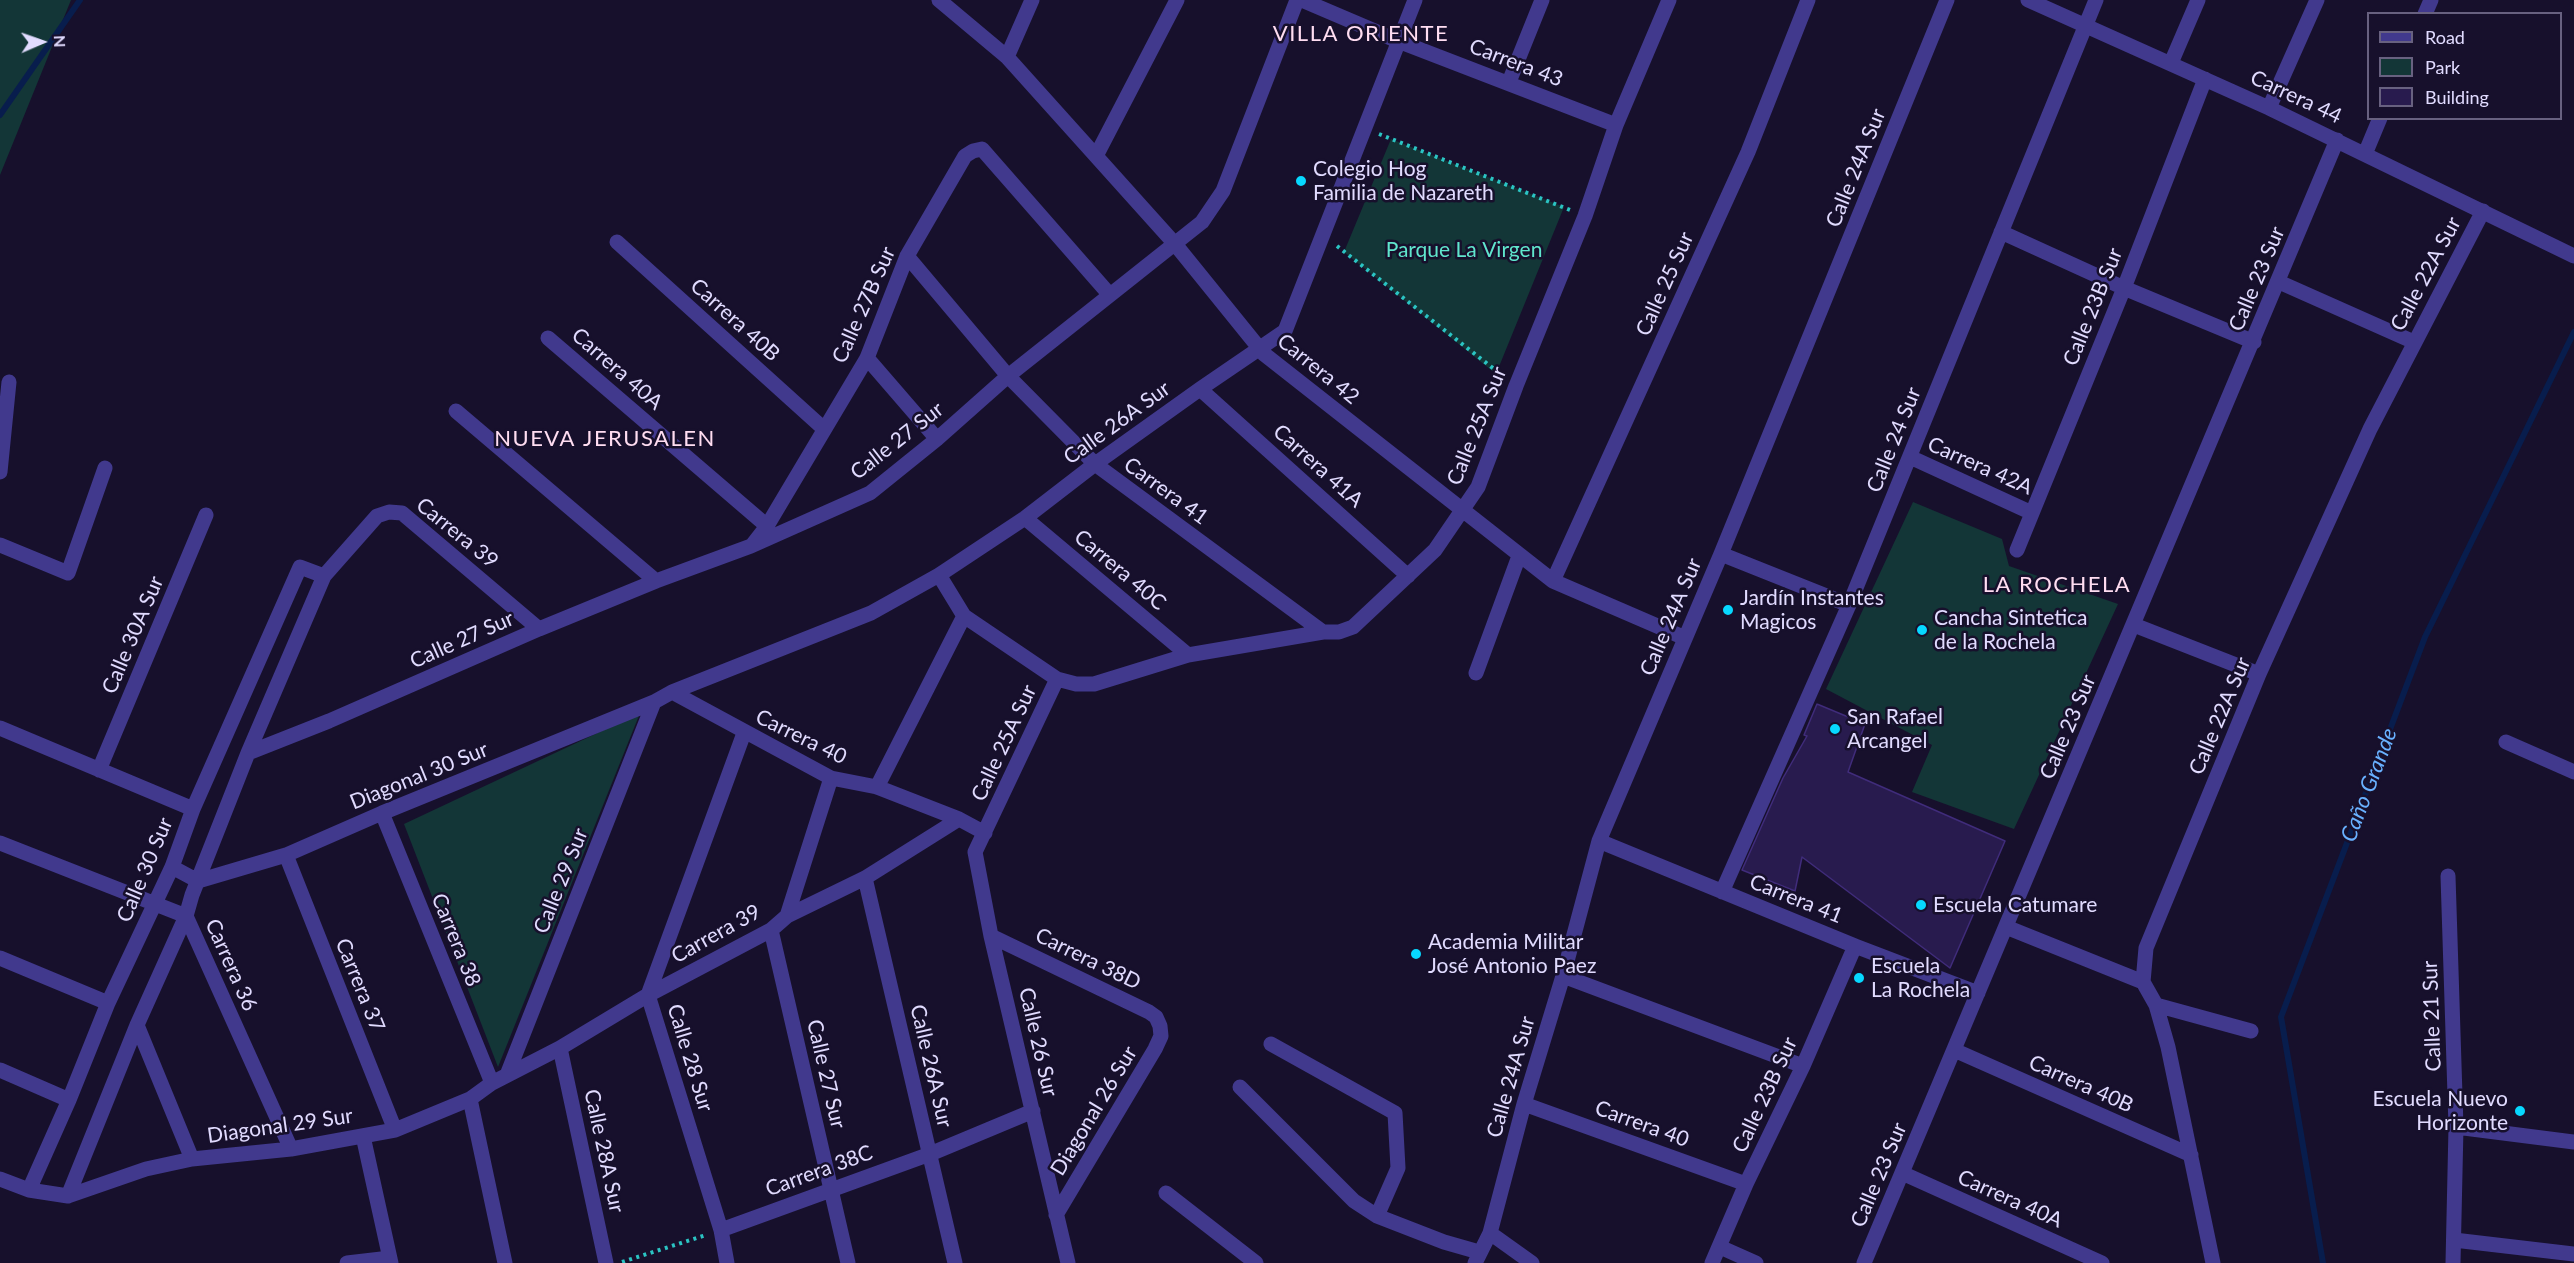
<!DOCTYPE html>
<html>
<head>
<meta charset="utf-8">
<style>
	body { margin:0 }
	#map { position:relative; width:2574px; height:1263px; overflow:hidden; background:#17102c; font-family:Lato,sans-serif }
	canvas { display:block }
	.legend { position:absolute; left:2367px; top:12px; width:195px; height:108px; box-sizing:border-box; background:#17102c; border:2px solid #686180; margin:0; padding:8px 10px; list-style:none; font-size:18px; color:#e1dbff }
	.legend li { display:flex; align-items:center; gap:12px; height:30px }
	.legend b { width:30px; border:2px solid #686180 }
	.north { position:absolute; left:12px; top:12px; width:60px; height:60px; -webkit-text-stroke:4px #17102c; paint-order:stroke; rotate:88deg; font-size:16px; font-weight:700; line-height:24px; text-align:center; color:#e1dbff }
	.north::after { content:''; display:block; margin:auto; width:21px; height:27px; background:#e1dbff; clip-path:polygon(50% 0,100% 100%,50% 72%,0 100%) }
</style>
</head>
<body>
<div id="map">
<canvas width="2574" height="1263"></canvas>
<ul class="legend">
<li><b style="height:8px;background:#41398d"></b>Road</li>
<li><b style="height:16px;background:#133637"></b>Park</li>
<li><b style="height:16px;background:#281b4e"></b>Building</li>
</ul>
<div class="north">N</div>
</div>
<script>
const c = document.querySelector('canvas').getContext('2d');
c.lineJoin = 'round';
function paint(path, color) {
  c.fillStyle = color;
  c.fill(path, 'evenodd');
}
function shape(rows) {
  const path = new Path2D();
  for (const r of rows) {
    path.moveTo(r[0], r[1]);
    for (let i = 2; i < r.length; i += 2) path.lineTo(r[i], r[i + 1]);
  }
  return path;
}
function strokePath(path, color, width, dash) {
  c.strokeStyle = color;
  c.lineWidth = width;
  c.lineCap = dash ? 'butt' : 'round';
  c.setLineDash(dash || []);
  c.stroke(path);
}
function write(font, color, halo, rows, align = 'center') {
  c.font = font + ' Lato,sans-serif';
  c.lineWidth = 5;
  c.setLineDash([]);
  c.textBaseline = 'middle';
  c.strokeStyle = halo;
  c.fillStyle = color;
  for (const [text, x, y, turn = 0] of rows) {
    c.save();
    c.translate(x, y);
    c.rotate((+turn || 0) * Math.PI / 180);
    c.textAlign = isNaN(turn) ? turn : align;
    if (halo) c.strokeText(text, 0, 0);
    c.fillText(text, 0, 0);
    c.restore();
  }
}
paint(shape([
	[0,0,71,0,0,175],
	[1391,139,1564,207,1496,374,1344,252],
	[1913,502,2002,539,2009,566,2118,604,2014,829,1912,792,1932,745,1826,689],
	[640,713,498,1067,404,824]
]), '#133637');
strokePath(shape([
	[0,115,80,0],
	[2323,1263,2281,1017,2425,637,2574,332]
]), '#081d4d', 6);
const building = shape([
	[1817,704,1865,724,1848,772,2005,841,1950,968,1802,857,1795,891,1742,870,1783,778,1807,736,1804,735,1817,704]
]);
paint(building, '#281b4e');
strokePath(building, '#402c7b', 1.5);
strokePath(shape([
	[1379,134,1570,210],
	[1337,246,1503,376],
	[622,1262,706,1235]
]), '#2bc4c3', 4, [3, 4.5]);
strokePath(shape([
	[939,0,1007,57,1175,244,1264,354,1553,581,1685,638],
	[1302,0,1398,41,1616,125],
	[2028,0,2269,108,2574,256],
	[2425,14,2431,0],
	[1007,57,1032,0],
	[2171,63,2198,0],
	[1509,82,1542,0],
	[2269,108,2317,0],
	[2365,154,2380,118],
	[1096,156,1177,0],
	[2001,232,2124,288,2254,342],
	[617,242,824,429],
	[907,256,1008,376,1095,464,1323,632],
	[2279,282,2414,342],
	[548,338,767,526],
	[867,358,937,439],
	[1200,389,1408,576],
	[456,411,656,581],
	[1910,457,2032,513],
	[0,472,9,382],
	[1025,518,1188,655],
	[753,544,767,526,867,358,907,256,965,156,973,151,982,149,1109,294],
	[0,545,68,573,105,468],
	[2017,550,2124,288,2205,79],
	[1721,554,1849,605],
	[939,575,964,616,1057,679,1076,684,1094,684,1188,655,1323,632,1339,632,1353,627,1435,550,1478,487,1516,386,1585,216,1616,125,1669,0],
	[1553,581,1748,152,1808,0],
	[2134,625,2259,674],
	[1476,673,1519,556],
	[1057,679,975,852,991,936,1068,1263],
	[672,692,831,778,877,787,959,819,985,833],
	[0,728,193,809],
	[2506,742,2574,772],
	[248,753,329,721,539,629,656,581,751,546,870,493,937,439,1008,376,1202,222,1223,191,1297,0],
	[99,770,206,515],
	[877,787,964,616],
	[382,813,492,1083],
	[1599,841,1855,946,1978,993],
	[0,843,186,916,291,1149],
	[286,855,395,1130],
	[172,867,198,881,286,855,382,813,654,702,672,692,871,613,939,575,1025,518,1095,464,1200,389,1285,331,1415,0],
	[2448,876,2456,1127,2453,1263],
	[865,878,955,1263],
	[1722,892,1849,605,2096,0],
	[787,916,831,778],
	[2006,927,2143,982],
	[771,930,848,1263],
	[991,936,1149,1012,1156,1017,1160,1026,1161,1036,1155,1049,1056,1215],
	[0,958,108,1003],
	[1563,976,1803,1066],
	[2156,1005,2251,1031],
	[137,1025,192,1159],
	[1271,1044,1395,1113,1398,1168,1377,1216],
	[560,1048,606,1263],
	[1954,1050,2191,1155],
	[0,1070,69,1100],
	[507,1075,654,702],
	[1240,1087,1354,1201,1377,1216,1444,1242,1479,1252],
	[470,1099,505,1263],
	[1524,1104,1746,1184],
	[2456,1127,2574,1142],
	[363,1136,391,1263],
	[1902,1173,2102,1263],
	[0,1179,29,1190,68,1196,146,1169,192,1159,291,1149,395,1130,470,1099,492,1083,560,1048,648,995,771,930,787,916,865,878,959,819],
	[29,1190,69,1100,108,1003,172,867,193,809,300,567,324,576],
	[1166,1193,1256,1263],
	[68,1196,137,1025,186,916,192,895,248,753,324,576,377,516,389,512,402,513,539,629],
	[721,1230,930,1154,1033,1111],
	[1490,1233,1532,1263],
	[2454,1240,2574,1254],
	[1720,1247,1756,1263],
	[347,1263,390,1258],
	[727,1263,721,1230,648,995,744,733],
	[1475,1263,1490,1233,1524,1104,1563,976,1599,841,1721,554,1947,0],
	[1712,1263,1746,1184,1803,1066,1855,946],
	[1864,1263,2337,140],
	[2213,1263,2168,1047,2156,1005,2143,982,2146,948,2259,674,2370,429,2483,211]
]), '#41398d', 15);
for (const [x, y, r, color] of [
	[1301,181,6,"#07d8ff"],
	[1728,610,6,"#07d8ff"],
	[1922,630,6,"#07d8ff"],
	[1835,729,6,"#07d8ff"],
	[1921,905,6,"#07d8ff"],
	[1416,954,6,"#07d8ff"],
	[1859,978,6,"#07d8ff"],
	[2520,1111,6,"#07d8ff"]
]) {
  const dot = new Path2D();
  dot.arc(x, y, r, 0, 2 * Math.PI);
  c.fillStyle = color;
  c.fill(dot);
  strokePath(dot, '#17102c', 2);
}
write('21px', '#e1dbff', '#17102c', [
	["Carrera 43",1516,63,21],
	["Carrera 44",2296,97,25],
	["Calle 24A Sur",1856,168,-68],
	["Calle 22A Sur",2426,274,-62],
	["Calle 23 Sur",2257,279,-67],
	["Calle 25 Sur",1665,284,-66],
	["Calle 27B Sur",864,305,-66],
	["Calle 23B Sur",2093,307,-68],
	["Carrera 40B",735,320,42],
	["Carrera 40A",617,369,41],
	["Carrera 42",1318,369,39],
	["Calle 26A Sur",1117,423,-36],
	["Calle 25A Sur",1477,426,-68],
	["Calle 24 Sur",1894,440,-68],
	["Calle 27 Sur",897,441,-38],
	["Carrera 41A",1318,466,42],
	["Carrera 42A",1980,466,24],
	["Carrera 41",1166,491,36],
	["Carrera 39",457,533,39],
	["Carrera 40C",1120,570,40],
	["Calle 24A Sur",1671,617,-67],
	["Calle 30A Sur",133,635,-67],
	["Calle 27 Sur",462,640,-24],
	["Calle 22A Sur",2220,716,-67],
	["Calle 23 Sur",2068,727,-67],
	["Carrera 40",801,737,26],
	["Calle 25A Sur",1004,743,-65],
	["Diagonal 30 Sur",419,776,-22],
	["Calle 30 Sur",145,870,-67],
	["Calle 29 Sur",561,881,-68],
	["Carrera 41",1796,899,22],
	["Carrera 39",716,934,-29],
	["Carrera 38",456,940,68],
	["Carrera 38D",1088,959,26],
	["Carrera 36",231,965,66],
	["Carrera 37",360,985,68],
	["Calle 21 Sur",2432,1016,-92],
	["Calle 26 Sur",1038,1042,77],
	["Calle 28 Sur",690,1058,73],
	["Calle 26A Sur",931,1066,77],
	["Calle 27 Sur",826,1074,77],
	["Calle 24A Sur",1511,1077,-74],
	["Carrera 40B",2081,1084,24],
	["Calle 23B Sur",1765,1095,-65],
	["Diagonal 26 Sur",1094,1111,-59],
	["Carrera 40",1642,1124,20],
	["Diagonal 29 Sur",280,1126,-8],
	["Calle 28A Sur",604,1151,78],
	["Carrera 38C",819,1171,-20],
	["Calle 23 Sur",1879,1175,-67],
	["Carrera 40A",2010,1199,24]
]);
write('21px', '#e1dbff', '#17102c', [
	["Colegio Hog",1313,169],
	["Familia de Nazareth",1313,193],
	["Jardín Instantes",1740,598],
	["Magicos",1740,622],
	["Cancha Sintetica",1934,618],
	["de la Rochela",1934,642],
	["San Rafael",1847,717],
	["Arcangel",1847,741],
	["Escuela Catumare",1933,905],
	["Academia Militar",1428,942],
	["José Antonio Paez",1428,966],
	["Escuela",1871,966],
	["La Rochela",1871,990],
	["Escuela Nuevo",2508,1099,"right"],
	["Horizonte",2508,1123,"right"]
], 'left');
write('21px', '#60e6cd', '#17102c', [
	["Parque La Virgen",1464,250]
]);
c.letterSpacing = '1.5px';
write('22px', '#ffddf1', '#17102c', [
	["VILLA ORIENTE",1361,34],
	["NUEVA JERUSALEN",605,439],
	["LA ROCHELA",2057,585]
]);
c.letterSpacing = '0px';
write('italic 22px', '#69b1ff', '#17102c', [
	["Caño Grande",2369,785,-69]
]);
</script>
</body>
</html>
